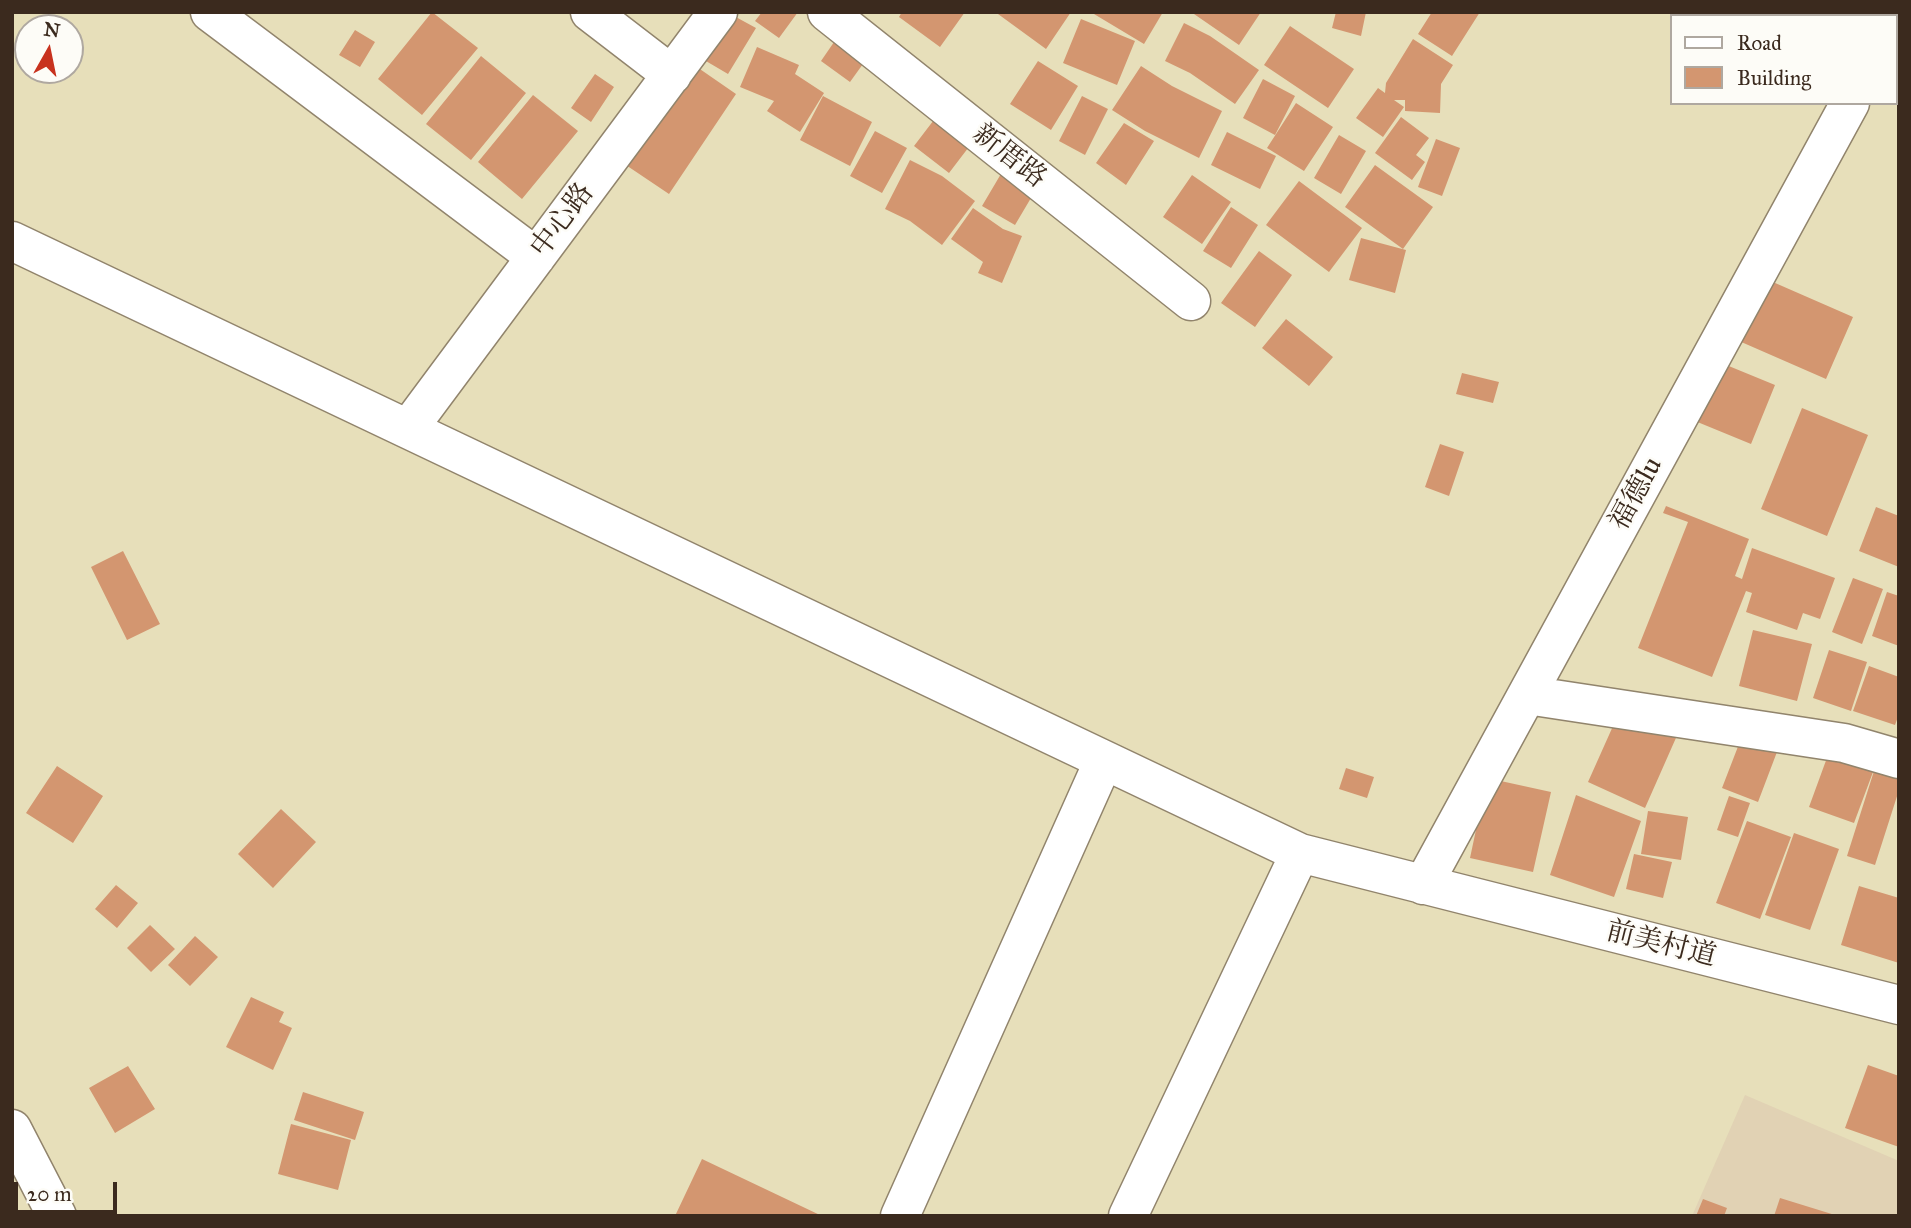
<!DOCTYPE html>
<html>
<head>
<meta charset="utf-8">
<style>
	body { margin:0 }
	#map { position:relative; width:1911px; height:1228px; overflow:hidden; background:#e7dfba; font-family:"IM FELL Great Primer",serif }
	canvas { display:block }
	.frame { position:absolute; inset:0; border:14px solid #3b2a1e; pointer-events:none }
	.legend { position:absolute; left:1670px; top:14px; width:228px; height:91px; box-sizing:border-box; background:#fdfcf7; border:2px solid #afa8a0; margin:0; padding:9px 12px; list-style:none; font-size:21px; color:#3b2a1e }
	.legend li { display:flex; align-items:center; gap:14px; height:35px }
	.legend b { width:35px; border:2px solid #afa8a0 }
	.north { position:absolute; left:14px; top:14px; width:70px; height:70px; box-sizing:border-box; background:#fdfcf7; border:2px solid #afa8a0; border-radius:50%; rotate:9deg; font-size:19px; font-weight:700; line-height:28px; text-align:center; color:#3b2a1e }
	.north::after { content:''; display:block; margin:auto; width:24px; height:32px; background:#c8321e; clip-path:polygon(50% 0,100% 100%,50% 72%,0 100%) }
	.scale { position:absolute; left:14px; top:1182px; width:103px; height:32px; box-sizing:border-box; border:4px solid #3b2a1e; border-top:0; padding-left:9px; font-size:21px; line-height:24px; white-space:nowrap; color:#3b2a1e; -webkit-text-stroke:5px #fdfcf7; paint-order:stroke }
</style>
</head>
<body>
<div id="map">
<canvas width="1911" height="1228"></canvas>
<div class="frame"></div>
<ul class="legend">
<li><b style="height:9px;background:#fff"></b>Road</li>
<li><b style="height:19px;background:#d39670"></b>Building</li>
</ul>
<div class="north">N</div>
<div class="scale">20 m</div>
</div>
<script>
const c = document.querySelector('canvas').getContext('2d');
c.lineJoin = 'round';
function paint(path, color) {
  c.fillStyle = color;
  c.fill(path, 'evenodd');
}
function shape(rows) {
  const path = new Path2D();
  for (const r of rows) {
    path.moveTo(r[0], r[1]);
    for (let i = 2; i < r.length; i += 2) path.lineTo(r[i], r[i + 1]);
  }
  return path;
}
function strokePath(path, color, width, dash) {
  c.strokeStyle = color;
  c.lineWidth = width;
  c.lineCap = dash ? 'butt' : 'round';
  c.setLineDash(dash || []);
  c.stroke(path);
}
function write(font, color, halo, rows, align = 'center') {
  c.font = font + ' "IM FELL Great Primer","Noto Serif SC",serif';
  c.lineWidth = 5;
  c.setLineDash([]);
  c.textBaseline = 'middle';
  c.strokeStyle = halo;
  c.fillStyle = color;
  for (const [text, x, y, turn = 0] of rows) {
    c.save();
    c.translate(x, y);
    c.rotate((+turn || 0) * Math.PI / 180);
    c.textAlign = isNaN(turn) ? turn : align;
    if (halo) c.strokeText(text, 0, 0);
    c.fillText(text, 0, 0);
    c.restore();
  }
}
paint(shape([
	[1745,1095,1899,1161,1899,1216,1692,1216]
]), '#e1d2b4');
paint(shape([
	[432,12,478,48,422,115,378,79],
	[762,12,798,12,779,38,755,21],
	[902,12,965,12,940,47,899,17],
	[1000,12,1071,12,1046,49,998,14],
	[1095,12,1163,12,1144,44,1094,14],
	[1195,12,1261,12,1239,45,1194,14],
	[1336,12,1366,12,1361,36,1332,28],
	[1432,12,1480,12,1452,56,1418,34],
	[734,16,756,28,728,74,694,54],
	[1081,19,1135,41,1117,85,1063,63],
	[1184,23,1210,36,1259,70,1235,104,1190,73,1165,61],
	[1290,26,1354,69,1328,108,1264,65],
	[843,29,873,50,850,82,821,61],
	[355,30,375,42,360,67,339,55],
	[1413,39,1453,65,1441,84,1440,113,1405,111,1405,100,1394,100,1404,107,1383,137,1356,118,1378,88,1385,93,1386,83],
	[757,47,799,65,795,74,824,93,800,132,767,111,774,101,740,87],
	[481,56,526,93,471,160,426,124],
	[681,56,736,94,669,194,614,157],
	[1038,61,1078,86,1051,130,1010,104],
	[1141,66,1172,86,1222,111,1199,158,1145,131,1112,110],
	[595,74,614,87,591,122,571,108],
	[1263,79,1295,96,1275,135,1243,118],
	[533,95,578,131,522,199,478,162],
	[823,96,872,122,850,166,800,140],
	[1082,96,1108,109,1085,155,1059,141],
	[1296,103,1333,127,1304,171,1267,148],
	[943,108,978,135,949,173,914,146],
	[1401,117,1429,138,1416,155,1425,162,1412,180,1375,153],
	[1124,123,1154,141,1126,185,1096,163],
	[875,131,907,148,882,193,850,176],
	[1227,132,1276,156,1260,189,1211,165],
	[1339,135,1366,151,1341,194,1314,178],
	[1436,139,1460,148,1442,196,1418,187],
	[910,160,942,176,975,201,942,245,910,221,885,209],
	[1008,162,1041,181,1015,225,982,206],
	[1375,165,1433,207,1403,249,1345,207],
	[1192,175,1231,202,1202,244,1163,217],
	[1299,181,1362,228,1329,272,1266,225],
	[1231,207,1258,225,1231,268,1203,251],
	[973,208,1003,229,1022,236,1002,283,978,273,983,262,951,239],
	[1361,238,1406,250,1395,293,1349,280],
	[1259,251,1292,275,1255,327,1221,303],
	[1766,279,1853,317,1826,379,1739,341],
	[1286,319,1333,357,1309,386,1262,348],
	[1719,362,1775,385,1751,444,1695,421],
	[1462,373,1499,382,1493,403,1456,394],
	[1802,408,1868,435,1827,536,1761,509],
	[1440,444,1464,452,1449,496,1425,487],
	[1666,506,1749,539,1735,576,1742,579,1752,548,1835,578,1820,619,1803,613,1797,630,1746,612,1752,593,1746,591,1712,677,1638,648,1688,522,1663,513],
	[1876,507,1899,516,1899,567,1859,551],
	[123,551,160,624,127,640,91,567],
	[1853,578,1883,589,1862,644,1832,632],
	[1887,592,1899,596,1899,646,1872,636],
	[1753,630,1812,644,1797,701,1739,686],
	[1829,650,1867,662,1851,711,1813,698],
	[1869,666,1899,677,1899,714,1895,725,1853,711],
	[1626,697,1683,722,1645,808,1588,782],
	[1744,731,1780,744,1758,802,1722,788],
	[1828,755,1873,772,1854,823,1809,807],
	[57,766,103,796,73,843,26,813],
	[1346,768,1374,777,1367,798,1339,789],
	[1874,771,1899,779,1899,790,1875,865,1847,856],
	[1487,778,1551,792,1533,872,1470,858],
	[1576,795,1641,821,1614,897,1550,875],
	[1729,796,1750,803,1738,837,1717,830],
	[281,809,316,842,273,888,238,854],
	[1648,811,1688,817,1681,860,1641,854],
	[1747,821,1791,837,1760,919,1716,903],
	[1794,833,1839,849,1810,930,1765,915],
	[1634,854,1672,862,1663,898,1626,889],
	[116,885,138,903,117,928,95,909],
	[1859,886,1899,898,1899,963,1841,945],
	[150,925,175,949,151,972,127,948],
	[195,936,218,957,190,986,168,965],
	[251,997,284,1012,279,1022,292,1028,273,1070,226,1047],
	[1868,1065,1899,1076,1899,1147,1845,1128],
	[128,1066,155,1109,115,1133,89,1088],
	[303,1092,364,1112,355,1140,294,1120],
	[291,1124,351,1140,338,1190,278,1174],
	[702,1159,822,1216,675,1216],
	[1780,1198,1835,1215,1834,1216,1774,1216],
	[1703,1199,1727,1208,1724,1216,1696,1216]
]), '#d39670');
const minor = shape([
	[210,12,536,257],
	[590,12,672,75],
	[827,12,1191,301],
	[1895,22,1899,19],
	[12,241,1300,853,1899,1005],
	[408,429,718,12],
	[1527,695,1844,743,1899,759],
	[1423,885,1850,103],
	[900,1216,1104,760],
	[1128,1216,1300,853]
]);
const major = shape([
	[12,1129,57,1216]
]);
strokePath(minor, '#91846c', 41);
strokePath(major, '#91846c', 41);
strokePath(minor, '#fff', 38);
strokePath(major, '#fff', 38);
write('28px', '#3b2a1e', '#fdfcf7', [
	["新厝路",1009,157,38],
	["中心路",563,221,-53],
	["福德lu",1637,494,-61],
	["前美村道",1661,945,14]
]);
</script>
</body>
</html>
